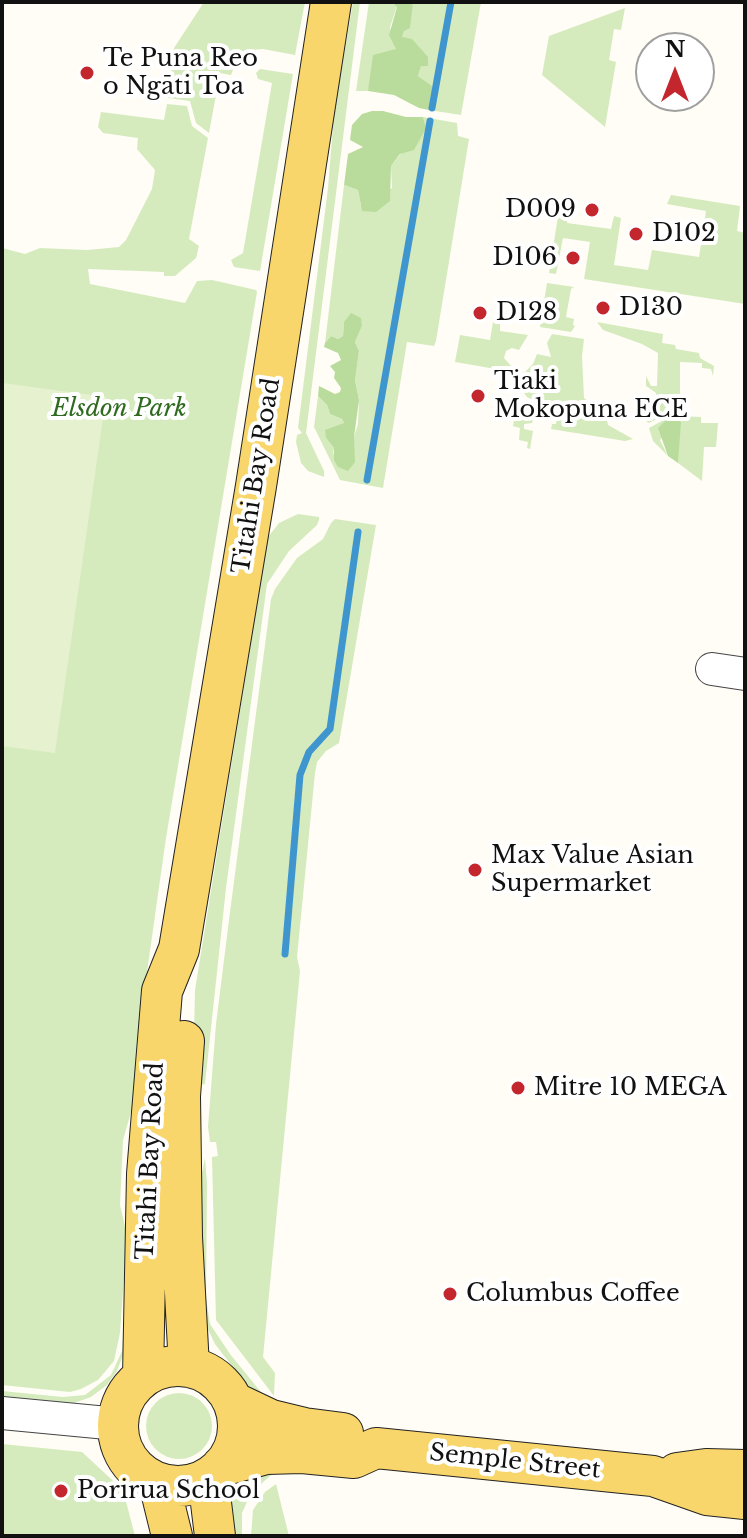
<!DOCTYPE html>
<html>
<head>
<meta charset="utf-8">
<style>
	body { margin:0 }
	#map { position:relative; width:747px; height:1538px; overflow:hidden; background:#fffdf5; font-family:"Libre Baskerville",serif }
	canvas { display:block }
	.frame { position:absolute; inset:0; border:4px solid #111; pointer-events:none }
	.north { position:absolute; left:635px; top:32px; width:80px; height:80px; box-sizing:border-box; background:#fff; border:2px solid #a0a0a0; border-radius:50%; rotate:0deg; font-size:22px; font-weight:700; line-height:32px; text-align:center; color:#111 }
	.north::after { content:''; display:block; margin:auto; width:28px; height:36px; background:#c4262e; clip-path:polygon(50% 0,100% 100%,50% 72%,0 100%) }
</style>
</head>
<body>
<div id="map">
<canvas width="747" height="1538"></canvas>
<div class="frame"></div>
<div class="north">N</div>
</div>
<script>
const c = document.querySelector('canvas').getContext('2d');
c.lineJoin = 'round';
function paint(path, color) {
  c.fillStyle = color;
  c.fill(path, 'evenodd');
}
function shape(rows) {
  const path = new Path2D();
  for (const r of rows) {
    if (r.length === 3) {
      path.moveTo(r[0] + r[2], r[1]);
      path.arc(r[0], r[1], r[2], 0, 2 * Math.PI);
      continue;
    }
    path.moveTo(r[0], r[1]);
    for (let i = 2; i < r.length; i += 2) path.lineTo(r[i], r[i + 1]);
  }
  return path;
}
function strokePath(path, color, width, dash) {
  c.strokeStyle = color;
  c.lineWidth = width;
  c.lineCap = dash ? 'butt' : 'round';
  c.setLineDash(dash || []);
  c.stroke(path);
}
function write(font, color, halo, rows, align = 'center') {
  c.font = font + ' "Libre Baskerville",serif';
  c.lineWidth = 8;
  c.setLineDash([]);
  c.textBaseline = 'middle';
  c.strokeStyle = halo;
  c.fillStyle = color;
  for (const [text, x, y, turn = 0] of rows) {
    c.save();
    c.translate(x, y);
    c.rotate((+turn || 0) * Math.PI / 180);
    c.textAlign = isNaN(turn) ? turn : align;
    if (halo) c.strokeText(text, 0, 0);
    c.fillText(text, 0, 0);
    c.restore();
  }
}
paint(shape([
	[204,2,305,2,295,55,263,49,249,50,237,59,231,75,220,73,209,133,196,123,190,101,168,98,174,48],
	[353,2,360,2,306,433,324,471,324,477,308,471,301,463,296,442,297,435,302,433,298,428,328,188,334,113],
	[369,2,392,2,397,6,390,27,396,49,391,53,380,53,368,91,356,91],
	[413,2,481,2,461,115,429,110,436,102,431,85,418,76,421,66,402,37],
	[625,8,621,30,614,29,609,60,616,62,605,127,542,75,549,36],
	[260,69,293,74,260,271,234,267,231,260,243,253,272,83,258,79,256,73],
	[167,104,187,106,192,126,208,138,189,239,199,246,196,258,175,276,164,276,164,272,88,269,90,284,185,303,197,281,212,280,256,290,257,292,166,838,145,986,135,1098,123,1140,120,1205,127,1235,120,1333,114,1361,98,1380,81,1389,70,1392,2,1385,2,248,25,254,40,248,87,250,119,247,126,240,152,189,155,170,137,149,138,138,103,133,98,127,101,112,164,120],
	[423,117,457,123,458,136,469,139,436,341,434,346,407,342,383,488,340,480,314,427,318,396,327,405,330,414,342,419,344,423,326,438,334,448,333,454,354,437,358,424,359,400,355,380,359,351,355,342,362,326,344,322,343,336,338,339,331,336,325,343,344,185,358,190,361,206,392,188,391,166,425,124],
	[671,195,740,206,737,231,745,233,745,304,584,279,590,242,563,238,556,274,549,273,559,210,568,212,567,223,611,229,614,216,621,218,614,265,648,270,652,250,699,257,706,211,667,204],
	[547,283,574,287,571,289,566,317,574,319,573,325,575,326,571,332,540,327],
	[493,322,500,323,500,331,528,335,519,350,512,348,506,351,504,358,512,367,490,368,455,362,460,335,490,340],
	[597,322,663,334,662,343,675,345,676,349,699,353,700,358,714,366,713,376,711,369,702,368,702,363,680,362,680,412,662,416,649,423,646,421,648,415,658,399,656,393,646,386,646,376,651,386,657,386,658,353,642,344,603,330],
	[552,334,584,339,582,356,584,398,606,417,608,425,633,439,625,441,551,429,552,424,556,424,557,416,550,415,549,419,533,419,532,423,524,424,524,429,533,431,530,449,527,448,528,442,519,440,520,428,513,426,516,409,525,410,526,404,539,406,539,403,527,397,522,390,517,389,520,373,525,372,533,364,537,354,551,357,547,343],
	[678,416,701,417,701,423,718,423,716,447,704,447,702,481,678,463,679,420,660,440,668,456,653,441,649,428,667,418],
	[298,514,319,517,319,520,317,525,289,551,267,584,226,888,205,1084,199,1085,194,1037,195,990,268,537,279,523],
	[335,519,376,525,339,743,326,751,317,762,315,773,297,957,300,971,263,1357,275,1373,274,1396,216,1320,212,1157,218,1156,216,1142,210,1142,208,1127,216,1024,230,912,271,599,275,589,297,558,323,539,331,523],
	[205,1158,207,1184,206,1298,210,1324,230,1354,269,1402,252,1392,215,1344,205,1323,196,1203],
	[131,1237,127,1345,117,1371,107,1385,91,1397,74,1403,2,1396,2,1391,63,1397,85,1395,111,1375,122,1351],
	[179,1426,33],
	[2,1444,82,1452,123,1490,135,1536,2,1536],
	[281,1471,270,1476,251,1493,242,1513,242,1536,230,1536,232,1500,245,1477],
	[276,1484,289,1536,251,1536,253,1510,265,1492]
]), '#d5ebbd');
paint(shape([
	[392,2,413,2,410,28,404,31,402,37,412,39,428,57,428,66,421,66,418,76,431,85,437,96,429,110,419,108,394,95,368,91,373,55,396,49,389,35,397,7],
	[372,111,383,111,406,117,423,117,425,124,425,130,414,150,400,154,391,166,390,201,376,212,362,211,358,190,344,185,348,154,363,147,350,140,352,125,362,114],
	[351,313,361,318,362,326,355,342,359,351,355,380,359,400,354,437,355,462,348,471,338,467,334,460,334,448,326,438,325,430,344,423,342,419,330,414,327,405,318,396,319,386,335,394,340,392,341,388,334,378,335,372,330,366,341,360,338,353,324,347,325,343,331,336,338,339,343,336,344,322],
	[675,418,681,422,678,463,668,456,658,428,665,421]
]), '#b9dc9c');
paint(shape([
	[2,383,106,397,55,753,2,746]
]), '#e6f2cf');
strokePath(shape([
	[432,108,451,2],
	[367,480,430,121],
	[285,954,300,775,309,752,330,729,358,532]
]), '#3f96cf', 7);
const minor = shape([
	[712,669,745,674],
	[2,1413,118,1424]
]);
const major = shape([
	[184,1041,180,1096,182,1237,189,1367],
	[178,1426,60],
	[143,1376,147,1174,162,991,179,949,256,486,331,2],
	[233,1402,271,1420,304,1428,343,1433],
	[222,1466,266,1454,302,1453,354,1458,376,1448,653,1476,707,1495,745,1499],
	[677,1473,706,1469,745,1470],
	[208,1478,215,1536],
	[159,1483,172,1536]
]);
strokePath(minor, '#444', 34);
strokePath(major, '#222', 42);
strokePath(minor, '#fff', 32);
strokePath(major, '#f9d66b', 40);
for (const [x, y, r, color] of [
	[87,73,8,"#c4262e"],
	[592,210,8,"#c4262e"],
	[636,234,8,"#c4262e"],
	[573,258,8,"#c4262e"],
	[603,308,8,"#c4262e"],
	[480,313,8,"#c4262e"],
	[478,396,8,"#c4262e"],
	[475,870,8,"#c4262e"],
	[518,1088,8,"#c4262e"],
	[450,1294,8,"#c4262e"],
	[61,1491,8,"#c4262e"]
]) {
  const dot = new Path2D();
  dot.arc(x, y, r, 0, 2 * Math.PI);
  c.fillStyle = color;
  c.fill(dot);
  strokePath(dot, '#fff', 3);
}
write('24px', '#111', '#fff', [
	["Te Puna Reo",103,59],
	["o Ngāti Toa",103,87],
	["D009",576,210,"right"],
	["D102",652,234],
	["D106",557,258,"right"],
	["D130",619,308],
	["D128",496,313],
	["Tiaki",494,382],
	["Mokopuna ECE",494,410],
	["Max Value Asian",491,856],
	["Supermarket",491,884],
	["Mitre 10 MEGA",534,1088],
	["Columbus Coffee",466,1294],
	["Porirua School",77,1491]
], 'left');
write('italic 24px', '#2f6b1f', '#fff', [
	["Elsdon Park",119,409]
]);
write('24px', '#111', '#fff', [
	["Titahi Bay Road",257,476,-81],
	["Titahi Bay Road",151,1161,-87],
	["Semple Street",515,1462,6]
]);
</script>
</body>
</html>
